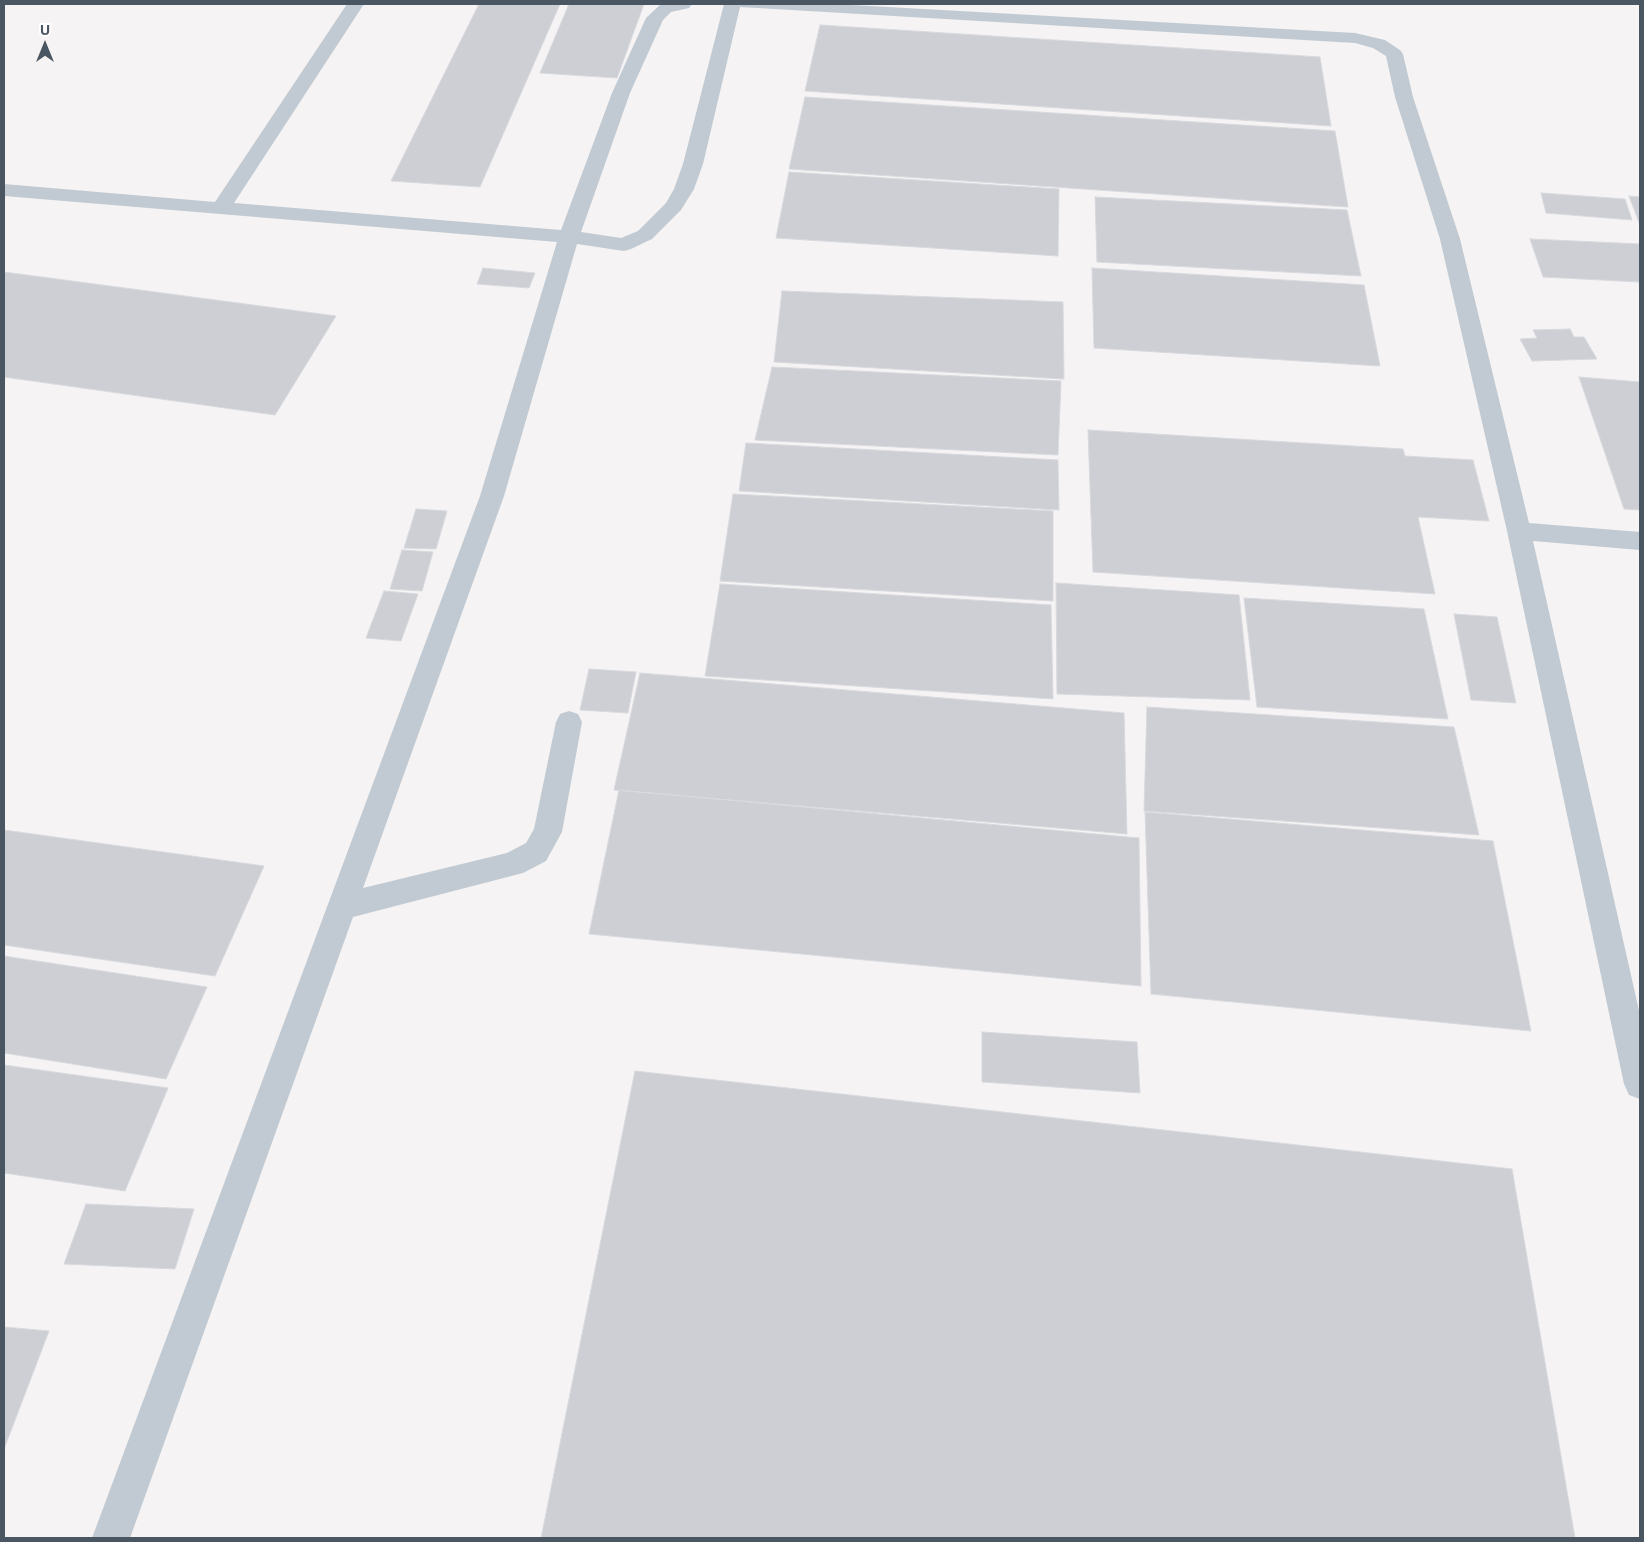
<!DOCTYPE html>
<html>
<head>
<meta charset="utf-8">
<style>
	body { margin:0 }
	#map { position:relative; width:1644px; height:1542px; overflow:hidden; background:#f5f3f3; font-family:"Open Sans",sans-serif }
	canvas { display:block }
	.frame { position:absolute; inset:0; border:5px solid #4a5661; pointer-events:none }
	.north { position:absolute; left:20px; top:20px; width:50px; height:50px; -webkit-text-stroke:4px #fff; paint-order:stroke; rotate:0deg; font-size:14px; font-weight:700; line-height:20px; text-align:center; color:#4a5661 }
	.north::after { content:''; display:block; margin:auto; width:18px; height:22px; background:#4a5661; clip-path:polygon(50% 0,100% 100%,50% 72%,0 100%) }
</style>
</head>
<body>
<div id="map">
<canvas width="1644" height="1542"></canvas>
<div class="frame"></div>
<div class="north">U</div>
</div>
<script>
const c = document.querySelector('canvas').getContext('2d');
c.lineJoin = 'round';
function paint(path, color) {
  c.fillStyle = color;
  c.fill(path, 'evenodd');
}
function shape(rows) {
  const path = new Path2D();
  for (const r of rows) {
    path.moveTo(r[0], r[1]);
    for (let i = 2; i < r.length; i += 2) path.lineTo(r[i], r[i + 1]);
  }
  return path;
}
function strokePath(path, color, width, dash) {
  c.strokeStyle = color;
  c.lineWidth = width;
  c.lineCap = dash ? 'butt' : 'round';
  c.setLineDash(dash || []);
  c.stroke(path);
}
const building = shape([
	[479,4,560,4,480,187,391,181,479,4],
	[569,4,644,4,617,78,540,73,569,4],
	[820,25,1320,57,1331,126,805,91,820,25],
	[805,97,1335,131,1348,207,789,169,805,97],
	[789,172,1059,189,1058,256,776,238,789,172],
	[1541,193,1625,199,1632,220,1546,213,1541,193],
	[1629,196,1640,197,1640,225,1629,196],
	[1095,197,1347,210,1361,276,1097,262,1095,197],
	[1530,239,1640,244,1640,282,1543,277,1530,239],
	[483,268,535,273,529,288,477,284,483,268],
	[1092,268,1364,285,1380,366,1094,348,1092,268],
	[4,272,336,316,275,415,4,377,4,272],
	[782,291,1063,302,1064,379,774,362,782,291],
	[1570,329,1574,337,1584,337,1597,359,1532,361,1520,339,1537,338,1533,330,1570,329],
	[772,367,1061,381,1058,455,755,440,772,367],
	[1579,377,1640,382,1640,510,1624,509,1579,377],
	[1088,430,1403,449,1405,456,1473,460,1489,521,1418,517,1435,594,1093,572,1088,430],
	[746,443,1058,460,1059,510,739,491,746,443],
	[733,494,1053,511,1053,601,720,581,733,494],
	[416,509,447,511,436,549,404,548,416,509],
	[402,550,433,552,422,591,390,589,402,550],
	[1056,583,1239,595,1250,700,1057,694,1056,583],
	[720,584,1051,605,1053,699,705,676,720,584],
	[384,591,418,594,401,641,366,638,384,591],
	[1244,598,1424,609,1448,719,1257,707,1244,598],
	[1454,614,1497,617,1516,703,1471,700,1454,614],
	[589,669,636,672,628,713,580,710,589,669],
	[640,673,1124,713,1127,834,614,790,640,673],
	[1147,707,1454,727,1479,835,1144,811,1147,707],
	[619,790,1139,838,1141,986,589,934,619,790],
	[1145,812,1493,841,1531,1031,1151,994,1145,812],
	[4,830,264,866,215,976,4,945,4,830],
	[4,956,207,987,166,1079,4,1053,4,956],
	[982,1032,1137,1042,1140,1093,982,1082,982,1032],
	[4,1065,168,1088,125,1191,4,1173,4,1065],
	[635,1071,1512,1169,1575,1538,541,1538,635,1071],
	[86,1204,194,1209,175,1269,64,1264,86,1204],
	[4,1327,49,1331,4,1449,4,1327]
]);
paint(building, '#cdcfd5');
strokePath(building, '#d7d9de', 1);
paint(shape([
	[347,4,364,4,234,203,561,230,612,93,646,18,661,4,692,4,689,8,671,12,663,20,630,93,581,232,621,238,638,231,666,203,674,189,683,164,724,4,834,4,1355,33,1385,40,1400,50,1403,54,1413,97,1460,239,1529,523,1640,532,1640,550,1533,541,1640,1015,1640,1099,1629,1095,1624,1084,1507,531,1440,239,1395,97,1386,56,1373,48,1355,43,740,7,703,164,694,189,681,210,652,239,631,249,624,251,577,244,504,496,363,888,507,853,526,843,534,829,556,722,560,714,569,711,578,714,582,722,562,832,546,861,523,873,353,917,130,1538,92,1538,480,496,557,242,4,196,4,184,215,202,347,4]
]), '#c1cad2');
</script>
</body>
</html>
